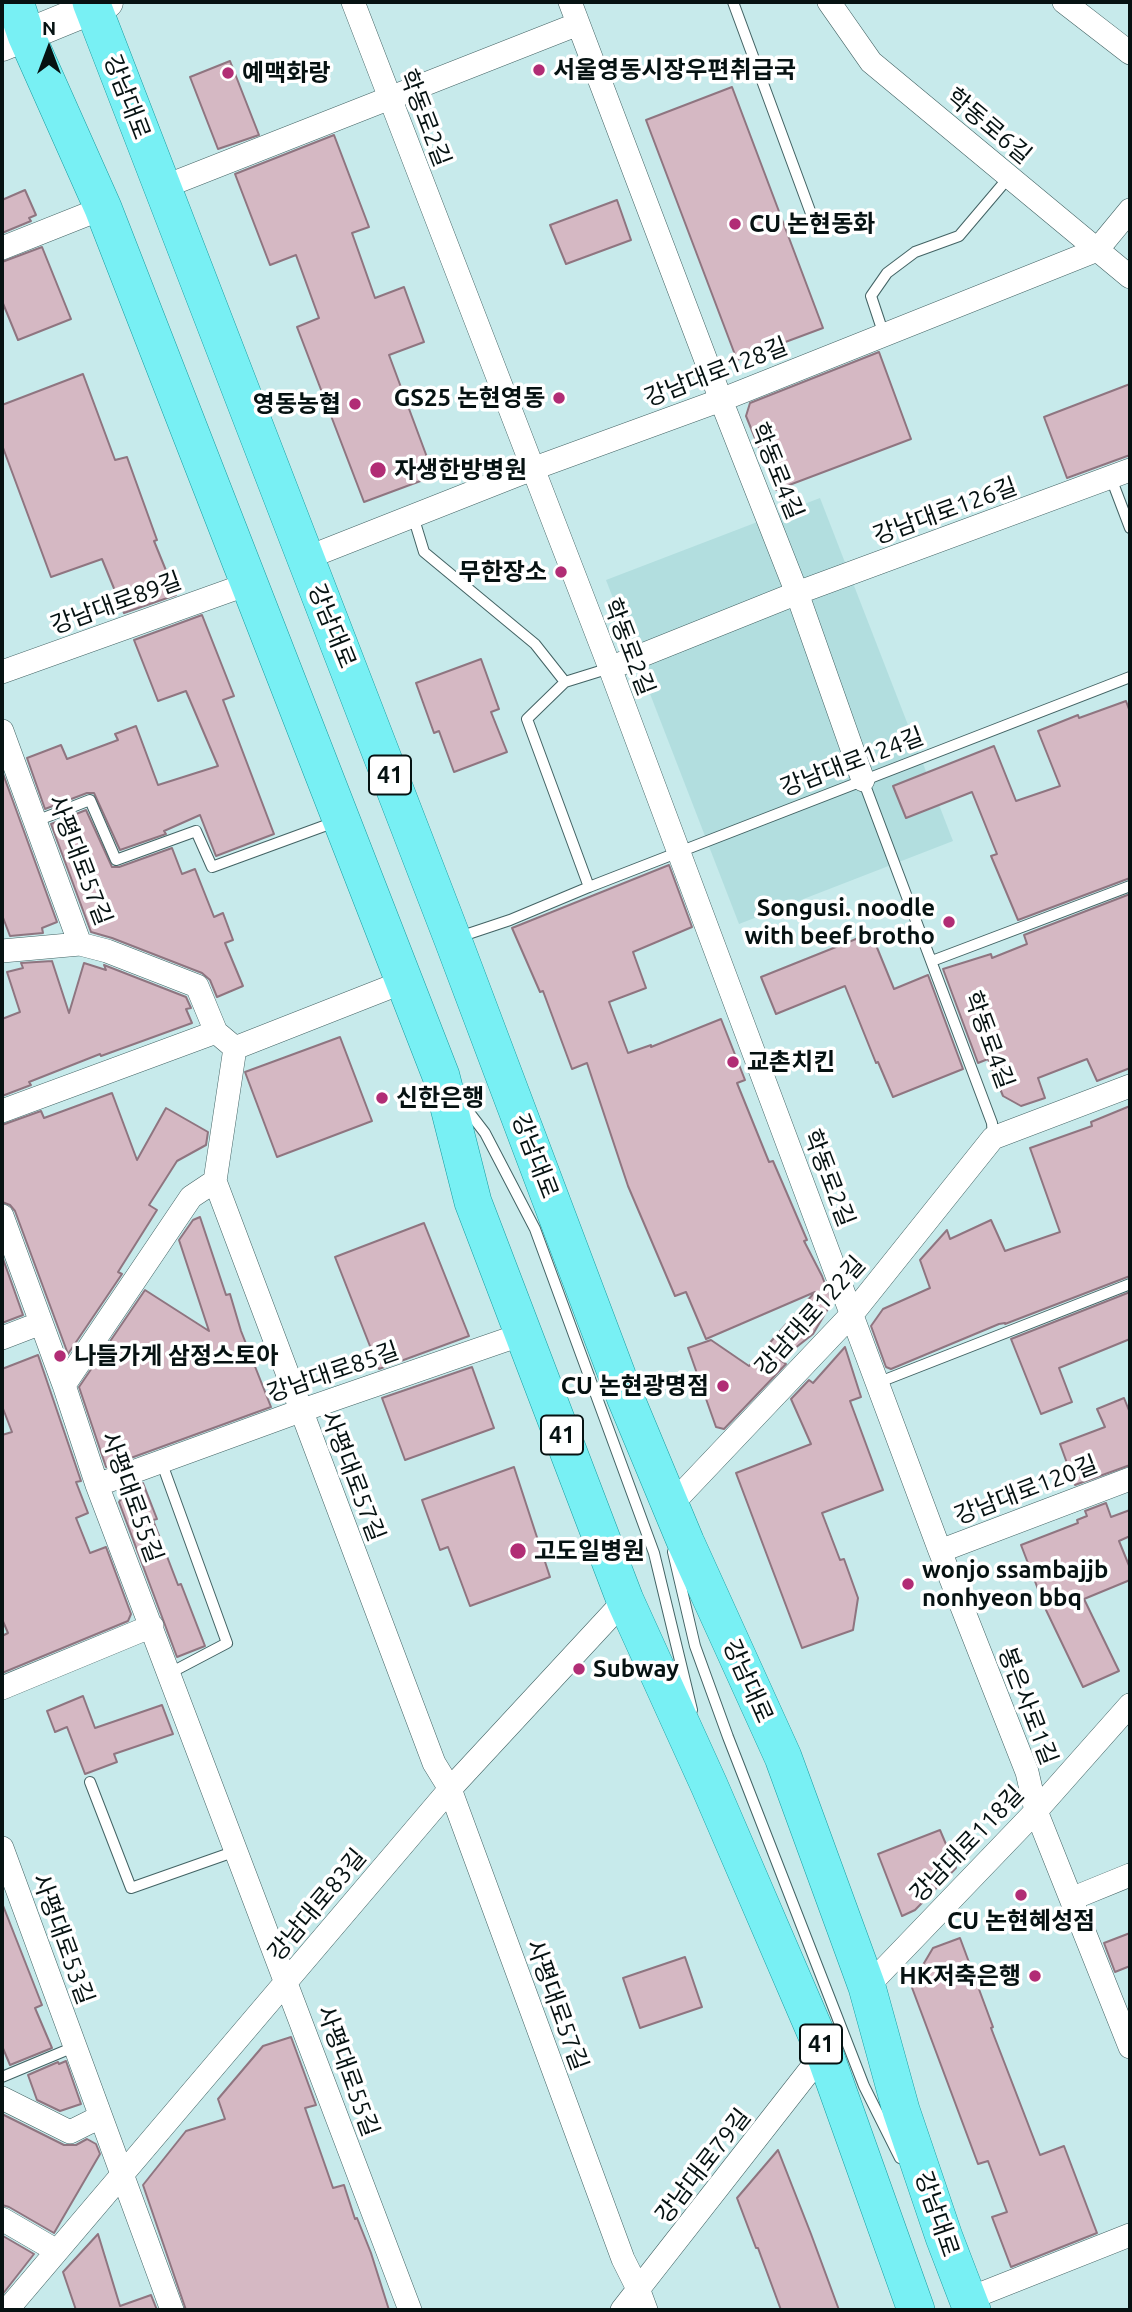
<!DOCTYPE html>
<html>
<head>
<meta charset="utf-8">
<style>
	body { margin:0 }
	#map { position:relative; width:1132px; height:2312px; overflow:hidden; background:#c7eaeb; font-family:Ubuntu,sans-serif }
	canvas { display:block }
	.frame { position:absolute; inset:0; border:4px solid #061212; pointer-events:none }
	.north { position:absolute; left:14px; top:14px; width:70px; height:70px; -webkit-text-stroke:5px #fff; paint-order:stroke; rotate:0deg; font-size:19px; font-weight:700; line-height:28px; text-align:center; color:#061212 }
	.north::after { content:''; display:block; margin:auto; width:24px; height:32px; background:#061212; clip-path:polygon(50% 0,100% 100%,50% 72%,0 100%) }
</style>
</head>
<body>
<div id="map">
<canvas width="1132" height="2312"></canvas>
<div class="frame"></div>
<div class="north">N</div>
</div>
<script>
const c = document.querySelector('canvas').getContext('2d');
c.lineJoin = 'round';
function paint(path, color) {
  c.fillStyle = color;
  c.fill(path, 'evenodd');
}
function shape(rows) {
  const path = new Path2D();
  for (const r of rows) {
    path.moveTo(r[0], r[1]);
    for (let i = 2; i < r.length; i += 2) path.lineTo(r[i], r[i + 1]);
  }
  return path;
}
function strokePath(path, color, width, dash) {
  c.strokeStyle = color;
  c.lineWidth = width;
  c.lineCap = dash ? 'butt' : 'round';
  c.setLineDash(dash || []);
  c.stroke(path);
}
function write(font, color, halo, rows, align = 'center') {
  c.font = font + ' Ubuntu,"Noto Sans KR",sans-serif';
  c.lineWidth = 7;
  c.setLineDash([]);
  c.textBaseline = 'middle';
  c.strokeStyle = halo;
  c.fillStyle = color;
  for (const [text, x, y, turn = 0] of rows) {
    c.save();
    c.translate(x, y);
    c.rotate((+turn || 0) * Math.PI / 180);
    c.textAlign = isNaN(turn) ? turn : align;
    if (halo) c.strokeText(text, 0, 0);
    c.fillText(text, 0, 0);
    c.restore();
  }
}
paint(shape([
	[820,498,953,841,739,924,606,580]
]), '#b2dedf');
const building = shape([
	[230,61,259,135,218,149,190,77,230,61],
	[732,87,823,328,737,360,646,120,732,87],
	[334,135,369,227,352,233,375,298,404,287,424,342,389,355,434,476,364,502,297,327,319,318,296,255,270,265,235,174,334,135],
	[25,190,36,215,29,218,31,221,2,233,2,200,25,190],
	[617,200,631,240,566,264,550,225,617,200],
	[42,247,71,319,18,340,2,301,2,262,42,247],
	[879,352,911,439,776,490,746,416,750,403,879,352],
	[83,374,115,460,127,457,157,540,154,541,176,595,124,613,102,559,51,577,2,445,2,405,83,374],
	[1130,384,1130,455,1067,478,1044,417,1130,384],
	[202,615,234,696,223,700,274,834,216,856,200,815,164,831,166,834,120,850,94,793,87,793,45,809,27,758,61,745,67,759,118,740,115,734,136,726,158,785,218,766,186,691,158,701,134,640,202,615],
	[481,659,499,709,491,712,507,752,454,772,439,731,434,733,416,683,481,659],
	[1126,701,1130,712,1130,878,1018,920,991,856,997,854,972,792,906,818,893,786,994,746,1016,801,1060,786,1038,731,1078,715,1079,718,1126,701],
	[2,771,57,922,42,928,43,933,10,936,2,915,2,771],
	[86,810,112,867,119,867,172,848,182,874,195,869,214,917,223,913,233,940,225,943,243,986,217,997,210,980,202,973,112,938,91,932,51,824,86,810],
	[669,865,692,927,633,952,646,988,609,1002,628,1053,651,1045,651,1047,721,1019,745,1080,737,1083,769,1162,773,1161,807,1240,804,1241,822,1276,832,1302,813,1334,780,1360,786,1364,724,1429,716,1427,688,1348,711,1340,749,1366,815,1292,706,1339,686,1292,675,1296,628,1186,587,1063,572,1069,543,991,540,992,512,928,669,865],
	[1130,894,1130,1068,1097,1081,1087,1059,1038,1078,1045,1098,1021,1106,1003,1096,988,1059,978,1063,943,969,991,954,992,958,1027,944,1024,935,1130,894],
	[871,933,894,989,928,975,963,1069,893,1097,878,1062,876,1063,845,986,776,1014,761,977,871,933],
	[52,961,69,1013,84,963,106,970,104,965,186,997,191,1008,186,1009,192,1023,101,1056,100,1054,29,1082,31,1085,2,1096,2,1019,20,1012,7,972,23,968,21,963,52,961],
	[340,1037,372,1121,277,1157,245,1072,340,1037],
	[112,1093,137,1160,166,1108,208,1132,206,1145,177,1161,149,1205,157,1210,118,1272,122,1274,68,1354,15,1211,10,1205,2,1202,2,1125,41,1111,44,1118,112,1093],
	[1130,1106,1130,1276,1005,1324,1005,1323,999,1324,891,1369,886,1367,871,1326,883,1309,930,1288,920,1260,947,1230,950,1239,991,1220,1005,1251,1060,1232,1030,1148,1092,1126,1091,1122,1130,1106],
	[200,1217,226,1295,230,1294,241,1331,271,1407,106,1467,79,1387,145,1290,209,1331,179,1240,193,1220,200,1217],
	[424,1223,469,1336,379,1369,335,1257,424,1223],
	[2,1256,23,1315,2,1323,2,1256],
	[1130,1292,1130,1339,1059,1368,1072,1402,1041,1414,1011,1339,1130,1292],
	[845,1347,861,1397,850,1401,883,1490,822,1513,840,1560,844,1559,858,1598,853,1630,802,1648,736,1473,811,1444,791,1399,809,1380,813,1383,845,1347],
	[38,1355,81,1481,76,1482,88,1513,76,1518,90,1553,106,1547,131,1614,128,1621,2,1673,2,1636,8,1633,2,1619,2,1435,12,1432,2,1406,2,1369,38,1355],
	[472,1367,494,1428,405,1460,382,1398,472,1367],
	[1124,1398,1130,1413,1130,1465,1075,1485,1060,1444,1105,1427,1097,1409,1124,1398],
	[514,1467,550,1577,470,1606,448,1547,440,1550,422,1500,514,1467],
	[143,1483,157,1519,153,1520,178,1585,181,1584,205,1646,177,1657,119,1502,128,1489,143,1483],
	[1106,1503,1111,1517,1130,1510,1130,1536,1119,1541,1130,1568,1130,1580,1084,1599,1119,1671,1083,1687,1046,1610,1021,1545,1078,1523,1077,1520,1087,1516,1085,1511,1106,1503],
	[83,1696,95,1728,162,1705,173,1734,114,1754,117,1762,85,1774,67,1727,55,1732,47,1711,83,1696],
	[940,1830,956,1868,915,1910,902,1916,878,1854,940,1830],
	[2,1903,42,2005,35,2008,52,2048,10,2065,2,2046,2,1903],
	[1130,1933,1130,1966,1115,1972,1104,1943,1130,1933],
	[960,1938,993,2027,991,2028,1040,2155,1064,2146,1097,2233,1011,2267,992,2217,1007,2212,988,2161,978,2164,911,1985,933,1948,960,1938],
	[685,1957,702,2007,640,2028,623,1978,685,1957],
	[291,2037,316,2105,305,2108,333,2188,344,2185,355,2219,357,2218,371,2253,389,2310,186,2310,143,2185,186,2131,225,2119,218,2099,263,2046,291,2037],
	[66,2061,81,2104,60,2111,37,2100,28,2075,58,2062,59,2064,66,2061],
	[2,2114,64,2145,76,2145,87,2139,96,2144,100,2154,54,2233,9,2207,2,2205,2,2114],
	[778,2150,811,2234,839,2310,781,2310,758,2248,756,2248,737,2198,778,2150],
	[98,2234,120,2306,151,2295,157,2310,76,2310,63,2272,98,2234],
	[3,2236,34,2254,2,2295,2,2238,3,2236]
]);
paint(building, '#d5b8c3');
strokePath(building, '#8f7580', 2);
const service = shape([
	[733,2,813,219],
	[884,335,871,296,887,273,915,252,959,236,1009,177],
	[1111,478,1130,528],
	[413,516,424,552,535,644,565,682,527,719,589,887],
	[565,682,610,668],
	[863,780,992,1123,993,1138],
	[36,821,90,800,116,860,196,831,212,867,335,822],
	[459,937,510,920,589,887,1130,677],
	[932,961,1130,886],
	[462,1103,485,1133,535,1229,654,1553,692,1710],
	[877,1383,1130,1284],
	[161,1461,227,1643,170,1673],
	[673,1552,695,1646,728,1737,864,2086,900,2158],
	[90,1782,131,1888,236,1851],
	[2,2077,74,2047]
]);
const minor = shape([
	[353,2,610,668,940,1551,1027,1772,1036,1811,1130,2047],
	[570,2,721,400,797,593,863,780],
	[829,2,871,62,1130,277],
	[1064,2,1130,53],
	[161,188,578,24],
	[2,248,103,208],
	[304,559,532,469,721,400,1097,250,1130,210],
	[610,668,797,593,1130,470],
	[2,672,248,584],
	[2,731,80,944],
	[2,951,80,944,107,951,197,986,216,1032,235,1048],
	[235,1048,215,1181,434,1763,450,1789,623,2259,639,2291,646,2310],
	[235,1048,403,982],
	[2,1111,216,1032],
	[2,1216,64,1385,97,1485,410,2310],
	[2,1338,41,1323],
	[64,1385,191,1197,215,1181],
	[97,1485,300,1411,523,1334],
	[671,1505,853,1313,993,1138,1130,1086],
	[940,1551,1130,1479],
	[2,1688,152,1626],
	[2,1848,172,2310],
	[1071,1899,1130,1875],
	[867,1987,1036,1811,1130,1705],
	[2,2098,70,2132,100,2117],
	[2,2219,57,2251],
	[968,2299,1130,2235],
	[7,2310,450,1789,625,1600],
	[622,2310,824,2052]
]);
const secondary = shape([
	[2,45,107,2]
]);
const primary = shape([
	[15,2,26,35,103,208,441,1076,473,1202,625,1600,709,1785,824,2052,916,2310],
	[91,2,453,940,626,1399,686,1543,783,1757,867,1987,901,2110,944,2237,972,2310]
]);
strokePath(service, '#436364', 12);
strokePath(minor, '#436364', 24);
strokePath(secondary, '#436364', 33);
strokePath(primary, '#169ca0', 38);
strokePath(service, '#fff', 10);
strokePath(minor, '#fff', 23);
strokePath(secondary, '#fff', 32);
strokePath(primary, '#78f0f4', 37);
for (const [x, y, r, color] of [
	[539,70,7,"#b12d75"],
	[228,73,7,"#b12d75"],
	[735,224,7,"#b12d75"],
	[559,398,7,"#b12d75"],
	[355,404,7,"#b12d75"],
	[378,470,9,"#b12d75"],
	[561,572,7,"#b12d75"],
	[949,922,7,"#b12d75"],
	[733,1062,7,"#b12d75"],
	[382,1098,7,"#b12d75"],
	[60,1356,7,"#b12d75"],
	[723,1386,7,"#b12d75"],
	[518,1551,9,"#b12d75"],
	[908,1584,7,"#b12d75"],
	[579,1669,7,"#b12d75"],
	[1021,1895,7,"#b12d75"],
	[1035,1976,7,"#b12d75"]
]) {
  const dot = new Path2D();
  dot.arc(x, y, r, 0, 2 * Math.PI);
  c.fillStyle = color;
  c.fill(dot);
  strokePath(dot, '#fff', 2.5);
}
for (const [x, y, w] of [
	[390,775,42],
	[562,1435,42],
	[821,2044,42]
]) {
  const box = new Path2D();
  box.roundRect(x - w / 2, y - 19.5, w, 39, 5);
  c.fillStyle = '#fff';
  c.fill(box);
  strokePath(box, '#061212', 2);
}
write('bold 23px', '#061212', null, [
	["41",390,775],
	["41",562,1435],
	["41",821,2044]
]);
write('bold 24px', '#061212', '#fff', [
	["서울영동시장우편취급국",553,70],
	["예맥화랑",242,73],
	["CU 논현동화",749,224],
	["GS25 논현영동",545,398,"right"],
	["영동농협",341,404,"right"],
	["자생한방병원",394,470],
	["무한장소",547,572,"right"],
	["Songusi. noodle",935,908,"right"],
	["with beef brotho",935,936,"right"],
	["교촌치킨",747,1062],
	["신한은행",396,1098],
	["나들가게 삼정스토아",74,1356],
	["CU 논현광명점",709,1386,"right"],
	["고도일병원",534,1551],
	["wonjo ssambajjb",922,1570],
	["nonhyeon bbq",922,1598],
	["Subway",593,1669],
	["CU 논현혜성점",1021,1921,"center"],
	["HK저축은행",1021,1976,"right"]
], 'left');
write('24px', '#061212', '#fff', [
	["강남대로",127,97,69],
	["학동로2길",425,118,69],
	["학동로6길",989,126,40],
	["강남대로128길",716,372,-21],
	["학동로4길",777,471,68],
	["강남대로126길",945,511,-20],
	["강남대로89길",116,603,-20],
	["강남대로",332,626,68],
	["학동로2길",629,647,69],
	["강남대로124길",852,762,-21],
	["사평대로57길",80,860,69],
	["학동로4길",989,1040,70],
	["강남대로",535,1156,69],
	["학동로2길",829,1178,69],
	["강남대로122길",810,1316,-48],
	["강남대로85길",333,1372,-19],
	["사평대로57길",353,1476,69],
	["강남대로120길",1026,1490,-21],
	["사평대로55길",132,1497,70],
	["강남대로",748,1681,66],
	["봉은사로1길",1028,1706,69],
	["강남대로118길",967,1844,-46],
	["강남대로83길",317,1905,-50],
	["사평대로53길",63,1939,70],
	["사평대로57길",557,2005,70],
	["사평대로55길",348,2071,70],
	["강남대로79길",703,2166,-52],
	["강남대로",937,2214,71]
]);
</script>
</body>
</html>
